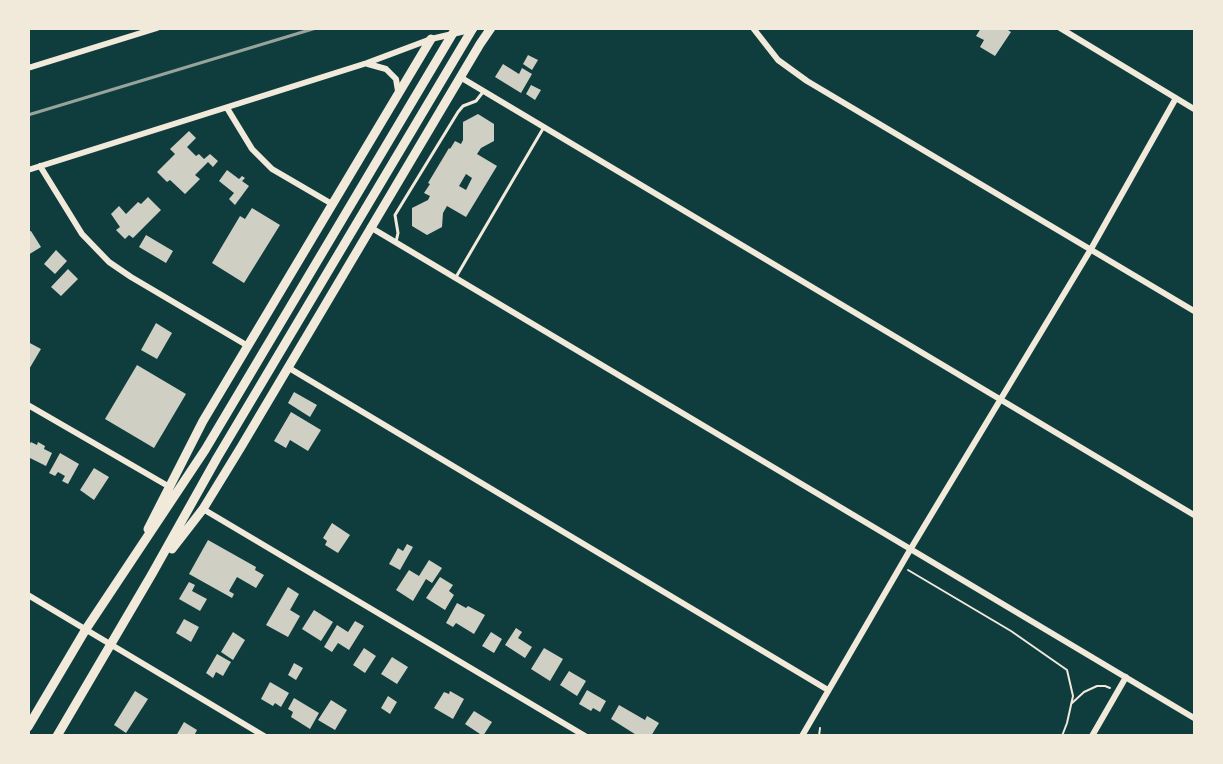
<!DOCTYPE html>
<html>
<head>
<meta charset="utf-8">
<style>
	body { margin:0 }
	#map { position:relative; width:1223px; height:764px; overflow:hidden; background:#0f3d3e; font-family:Overpass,sans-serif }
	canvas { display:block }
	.frame { position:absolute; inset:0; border:30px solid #f1e9da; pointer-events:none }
</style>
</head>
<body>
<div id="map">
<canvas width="1223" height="764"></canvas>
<div class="frame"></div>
</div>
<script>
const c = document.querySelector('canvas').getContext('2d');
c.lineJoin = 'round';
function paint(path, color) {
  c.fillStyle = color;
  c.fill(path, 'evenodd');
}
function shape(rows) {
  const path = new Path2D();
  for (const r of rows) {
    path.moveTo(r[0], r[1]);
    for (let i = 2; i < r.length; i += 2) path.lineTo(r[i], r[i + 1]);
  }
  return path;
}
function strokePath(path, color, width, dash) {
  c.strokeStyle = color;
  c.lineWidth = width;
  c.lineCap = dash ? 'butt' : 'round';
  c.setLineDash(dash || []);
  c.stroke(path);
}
paint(shape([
	[981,28,1005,28,1011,32,995,56,980,47,984,40,976,36],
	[528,55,538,60,532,70,523,64],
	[503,64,519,74,522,68,532,74,521,93,495,77],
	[531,85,541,90,535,100,526,94],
	[478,114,494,124,494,141,481,148,477,154,497,166,466,217,447,206,443,213,442,227,427,235,412,226,412,208,428,200,430,196,424,193,430,184,428,183,449,148,450,149,455,141,461,144,463,140,463,122],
	[466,174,472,178,466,190,459,186],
	[189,131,196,138,187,147,196,156,199,154,204,159,210,154,218,161,213,167,208,162,195,175,200,179,185,194,170,180,167,182,157,172,175,154,170,149],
	[227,170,239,179,242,176,245,178,242,181,249,186,235,205,229,199,234,193,219,181],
	[148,197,161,210,133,238,129,235,125,239,116,230,120,227,111,214,119,206,126,214,138,202,141,204],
	[252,208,280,225,244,283,212,263,240,216,245,219],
	[31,231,41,247,28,255,28,232],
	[146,235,173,251,166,263,139,247],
	[56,250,67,261,55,274,44,264],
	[68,269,78,279,61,296,51,287],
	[156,323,172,333,157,359,141,350],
	[28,342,41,349,28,371],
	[137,365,186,394,154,448,105,419],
	[294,392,317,405,310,417,288,403],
	[291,412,321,430,308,451,290,440,286,448,274,441],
	[31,442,37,445,38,442,45,446,44,449,52,453,46,466,28,457,28,447],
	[60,453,79,464,68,484,62,481,65,476,58,472,55,476,49,473],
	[94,468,109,477,94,500,80,490],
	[332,523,350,535,338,553,325,545,327,541,323,538],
	[208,540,256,567,255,570,264,575,256,588,237,577,229,591,234,594,232,598,189,574],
	[407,544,413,547,400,570,389,564,398,548,403,551],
	[429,560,442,568,432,583,426,579,413,601,396,590,409,570,419,576],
	[440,577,453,585,449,591,454,595,445,610,426,598],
	[189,582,195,585,192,591,207,599,200,611,179,599],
	[288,587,299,594,290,610,300,616,288,637,266,625],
	[457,603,466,608,468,606,485,615,474,634,456,623,453,627,446,623],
	[314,610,333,622,321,641,302,629],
	[184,619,199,627,191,642,176,633],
	[355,621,364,626,349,650,338,643,332,652,324,647,337,625,348,632],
	[516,628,522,632,518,638,532,647,525,658,505,645],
	[233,632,245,640,233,660,221,652],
	[491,632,502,639,494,653,482,646],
	[364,648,376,656,365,673,353,665],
	[544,648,563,659,550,681,531,669],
	[217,654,231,662,223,676,216,672,213,678,206,673],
	[392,657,408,667,397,684,381,674],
	[294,663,303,668,296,680,288,675],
	[569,671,586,681,577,696,560,685],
	[270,682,289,693,281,707,275,703,273,706,261,699],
	[587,690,606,701,600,712,593,708,591,711,579,704],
	[135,691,148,699,126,733,114,725],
	[450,691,464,699,453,719,434,708,444,692,449,694],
	[388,696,397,702,390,714,381,708],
	[294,698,319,713,310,729,291,717,293,712,288,709],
	[331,700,347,710,335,730,318,720],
	[619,705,645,720,647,716,659,723,651,736,638,736,611,719],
	[474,711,492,722,483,736,465,724],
	[184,722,197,730,194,736,176,736]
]), '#cfcfc3');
strokePath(shape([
	[908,570,1011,631,1067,670,1073,696,1067,723,1062,736],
	[1071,704,1084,692,1097,686,1105,686,1110,688],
	[819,736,820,728]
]), '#f1e9da', 2);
strokePath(shape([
	[396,242,398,233,395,215,458,112,463,106,476,101,483,92],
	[456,277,544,127]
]), '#f1e9da', 3);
strokePath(shape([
	[753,28,778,60,807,81,1194,311],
	[1060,28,1194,109],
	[368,64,386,69,396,79,398,91],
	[28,68,157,28],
	[460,77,1194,515],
	[227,108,252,149,272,169,332,204],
	[40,166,82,234,109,262,131,277,248,346],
	[28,170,367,63,431,39,474,29],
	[370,227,1194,718],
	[289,368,828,690],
	[28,405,168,486],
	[203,509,585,736],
	[28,595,264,736],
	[802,736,910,550,1091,249,1176,98],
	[1092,736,1126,677]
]), '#f1e9da', 6);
strokePath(shape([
	[148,529,203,421,431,39],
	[172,549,203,509,241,447,480,44,491,28],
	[28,727,86,629,205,450,456,28],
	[57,736,152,574,217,458,473,28]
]), '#f1e9da', 9);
strokePath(shape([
	[28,115,316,28]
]), '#97a49c', 3);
</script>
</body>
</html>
